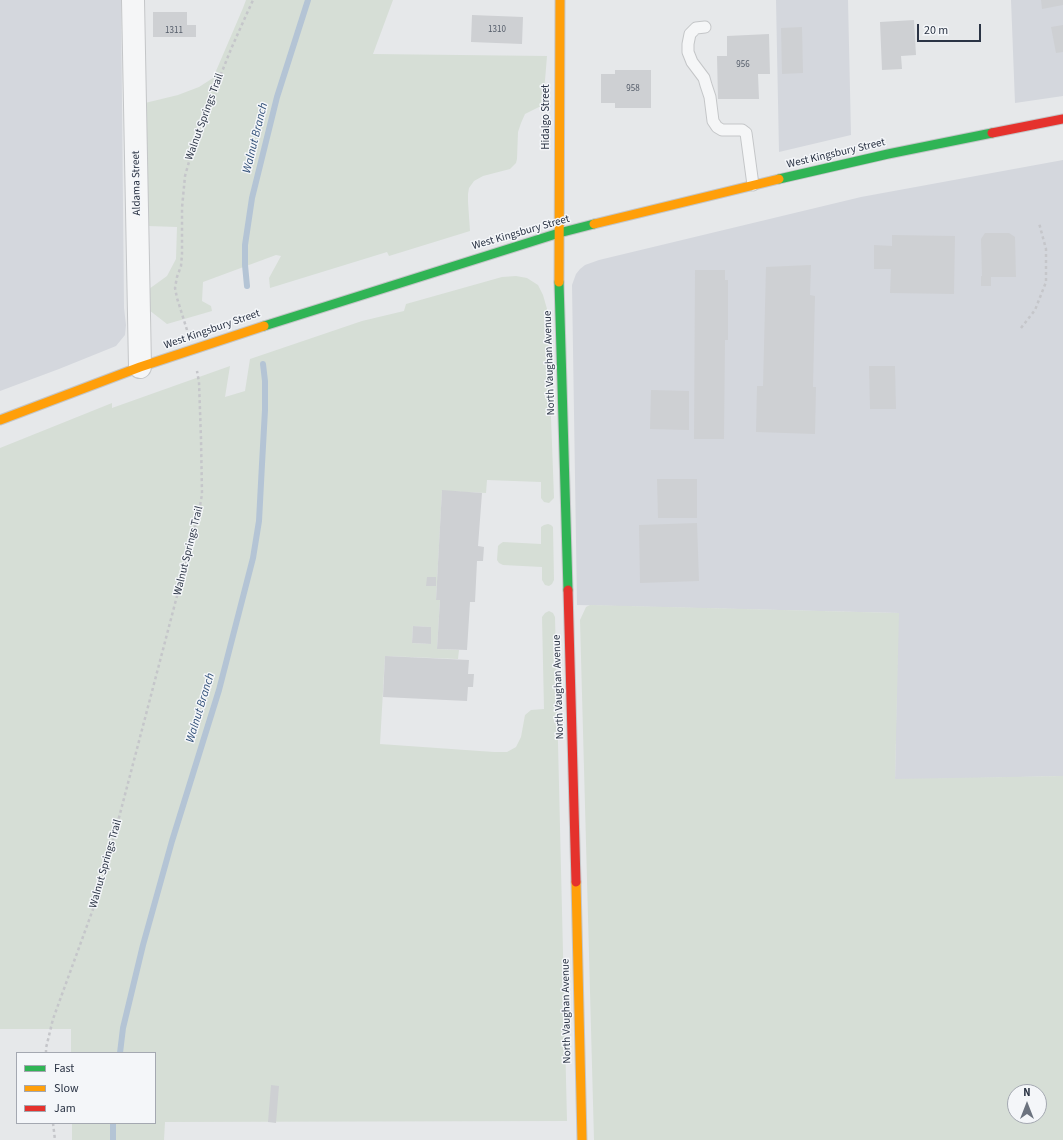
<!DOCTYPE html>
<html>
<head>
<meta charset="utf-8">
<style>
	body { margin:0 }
	#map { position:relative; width:1063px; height:1140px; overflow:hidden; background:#e6e8ea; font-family:"Source Sans 3",sans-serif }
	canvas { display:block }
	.legend { position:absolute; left:16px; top:1052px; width:140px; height:72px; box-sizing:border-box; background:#f4f6f9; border:1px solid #a4a8b1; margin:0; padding:5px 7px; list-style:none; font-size:12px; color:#2b3445 }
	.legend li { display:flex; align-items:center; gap:8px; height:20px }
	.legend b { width:20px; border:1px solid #a4a8b1 }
	.north { position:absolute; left:1007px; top:1084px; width:40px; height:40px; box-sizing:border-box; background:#f4f6f9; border:1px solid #a4a8b1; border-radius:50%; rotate:0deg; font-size:11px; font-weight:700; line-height:16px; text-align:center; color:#2b3445 }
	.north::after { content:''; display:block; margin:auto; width:14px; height:18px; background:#6c737f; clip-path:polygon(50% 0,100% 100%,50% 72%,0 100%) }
	.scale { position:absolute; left:917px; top:24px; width:64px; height:18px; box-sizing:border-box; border:2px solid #2b3445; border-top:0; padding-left:5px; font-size:12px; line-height:14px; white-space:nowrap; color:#2b3445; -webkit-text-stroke:3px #f4f6f9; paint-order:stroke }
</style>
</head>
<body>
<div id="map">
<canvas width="1063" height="1140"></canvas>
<ul class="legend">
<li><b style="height:5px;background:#30b455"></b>Fast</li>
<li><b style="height:5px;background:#ff9f0a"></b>Slow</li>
<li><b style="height:5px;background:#e5322d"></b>Jam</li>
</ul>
<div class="north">N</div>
<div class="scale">20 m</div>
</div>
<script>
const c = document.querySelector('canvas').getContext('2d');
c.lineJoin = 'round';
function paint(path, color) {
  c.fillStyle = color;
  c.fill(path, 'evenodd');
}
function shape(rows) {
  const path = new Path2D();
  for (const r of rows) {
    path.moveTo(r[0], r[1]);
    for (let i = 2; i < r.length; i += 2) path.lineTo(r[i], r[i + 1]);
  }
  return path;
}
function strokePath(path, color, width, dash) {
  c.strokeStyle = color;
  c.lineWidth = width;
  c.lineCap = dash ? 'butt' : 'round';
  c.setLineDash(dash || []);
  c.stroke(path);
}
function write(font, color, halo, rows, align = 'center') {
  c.font = font + ' "Source Sans 3",sans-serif';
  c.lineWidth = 3;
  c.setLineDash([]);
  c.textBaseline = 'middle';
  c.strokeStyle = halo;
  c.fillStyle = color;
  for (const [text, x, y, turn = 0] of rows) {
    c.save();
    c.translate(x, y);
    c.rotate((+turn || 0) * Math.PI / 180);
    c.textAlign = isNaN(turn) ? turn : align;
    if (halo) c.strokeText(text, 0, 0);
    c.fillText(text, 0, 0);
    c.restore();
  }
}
paint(shape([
	[0,0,121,0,124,308,126,325,125,335,116,346,59,369,0,391],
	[776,0,848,0,851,135,779,152],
	[1011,0,1063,0,1063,96,1015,103],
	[1063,160,1063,776,895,780,898,613,577,605,572,285,576,274,580,269,585,265,599,260,861,197]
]), '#d4d7dd');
paint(shape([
	[246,0,393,0,373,54,547,56,543,105,525,114,521,123,518,132,517,159,516,163,510,169,483,176,474,181,469,188,468,194,468,202,470,231,389,256,387,252,270,288,269,278,281,256,276,255,203,282,202,301,211,306,212,311,167,324,149,310,149,289,167,276,176,259,177,227,148,226,145,103,178,95,199,87,213,78,243,8],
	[516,276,527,278,538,285,543,295,547,309,554,498,549,503,544,502,541,498,541,482,487,480,486,493,442,491,436,600,440,600,437,649,459,650,458,659,385,656,380,744,494,752,507,752,516,747,521,737,525,715,531,710,544,709,542,617,545,613,549,611,553,613,555,617,567,1121,165,1122,164,1140,72,1140,72,1123,155,1123,155,1053,71,1053,71,1029,0,1029,0,448,112,403,112,408,230,366,225,397,245,391,250,359,362,321,404,311,406,304,502,277],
	[413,626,431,627,431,644,412,643],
	[548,524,551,525,553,527,554,580,552,584,549,586,545,585,542,580,542,567,503,565,499,563,497,560,498,546,500,544,503,542,541,544,541,527,544,525],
	[590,605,899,613,895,779,1063,776,1063,1140,594,1140,580,620,586,607],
	[1015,1092,1039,1092,1039,1116,1015,1116]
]), '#d6ded6');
strokePath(shape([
	[247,286,245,265,245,245,252,198,277,97,308,0],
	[120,1053,123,1028,143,945,172,841,219,690,253,558,259,521,262,464,265,410,265,381,263,364],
	[113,1140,113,1123]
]), '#b4c4d5', 6);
paint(shape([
	[1041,0,1063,0,1063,5,1042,9],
	[153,12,187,12,187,25,196,25,196,37,153,37],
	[472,15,523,17,522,44,471,42],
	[914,20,916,55,901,56,902,69,882,70,880,22],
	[1063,25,1063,52,1056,53,1051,27],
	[802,27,803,73,782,74,781,28],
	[769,34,770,74,758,74,759,99,718,99,717,56,727,56,727,36],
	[615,70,651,70,651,108,615,108,615,103,601,103,601,74,615,74],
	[985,233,1009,233,1015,237,1016,277,991,277,991,286,981,286,981,276,982,276,981,239],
	[892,235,955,236,954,294,890,293,891,269,874,269,874,245,892,246],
	[811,265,810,295,815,296,813,387,816,387,815,434,756,432,757,386,763,386,766,267],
	[695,270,725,270,725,280,728,280,728,340,725,340,724,439,694,439],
	[869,366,895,366,896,409,870,409],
	[651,390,689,391,689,430,650,429],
	[657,479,697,479,697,518,658,518],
	[442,490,482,493,478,546,484,547,483,561,477,561,475,602,470,602,467,650,437,649,440,600,436,600],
	[697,523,699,581,640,583,639,525],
	[427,577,436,577,436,586,426,586],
	[413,626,431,627,431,644,412,643],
	[385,656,469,660,468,674,474,674,473,687,468,687,467,701,383,697],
	[271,1085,279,1086,276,1123,268,1122]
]), '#ced0d3');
const lane = shape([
	[705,27,696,28,690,34,688,44,688,52,692,62,704,78,706,85,710,97,713,121,717,127,722,130,742,130,746,133,753,185]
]);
const street = shape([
	[133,0,140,367]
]);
const fast = shape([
	[779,179,888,154,992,133],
	[559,282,568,590],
	[264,326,559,233,594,224]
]);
const slow = shape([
	[594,224,779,179],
	[559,282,560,0],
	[0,420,140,367,264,326],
	[576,882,582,1140]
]);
const jam = shape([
	[992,133,1063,119],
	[568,590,576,882]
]);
strokePath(lane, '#c4c6c8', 13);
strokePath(street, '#c4c6c8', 24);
strokePath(fast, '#c4c6c8', 11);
strokePath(slow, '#c4c6c8', 11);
strokePath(jam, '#c4c6c8', 11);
strokePath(shape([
	[1021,328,1035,310,1046,282,1046,249,1039,223],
	[187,330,177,298,175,288,177,277,181,266,182,254,182,208,185,176,196,137,231,49,253,0],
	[46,1053,46,1048,53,1019,100,890,199,512,202,494,201,439,199,382,197,371],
	[53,1123,55,1140]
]), '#c5c6ca', 2.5, [3, 3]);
strokePath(lane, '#f5f6f7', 11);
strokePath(street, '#f5f6f7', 22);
strokePath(fast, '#30b455', 9);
strokePath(slow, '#ff9f0a', 9);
strokePath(jam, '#e5322d', 9);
write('9px', '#545c69', null, [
	["1310",497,30],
	["1311",174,31],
	["956",743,65],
	["958",633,89]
]);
write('11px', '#2b3445', '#f4f6f9', [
	["Walnut Springs Trail",205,117,-70],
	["Hidalgo Street",547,117,-90],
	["West Kingsbury Street",836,154,-13],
	["Aldama Street",137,183,-91],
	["West Kingsbury Street",521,233,-16],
	["West Kingsbury Street",212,330,-19],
	["North Vaughan Avenue",550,363,-92],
	["Walnut Springs Trail",189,551,-76],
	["North Vaughan Avenue",559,687,-92],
	["Walnut Springs Trail",106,864,-74],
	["North Vaughan Avenue",567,1011,-91]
]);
write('italic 12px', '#34527a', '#f4f6f9', [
	["Walnut Branch",256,138,-76],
	["Walnut Branch",201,708,-73]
]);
</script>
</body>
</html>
